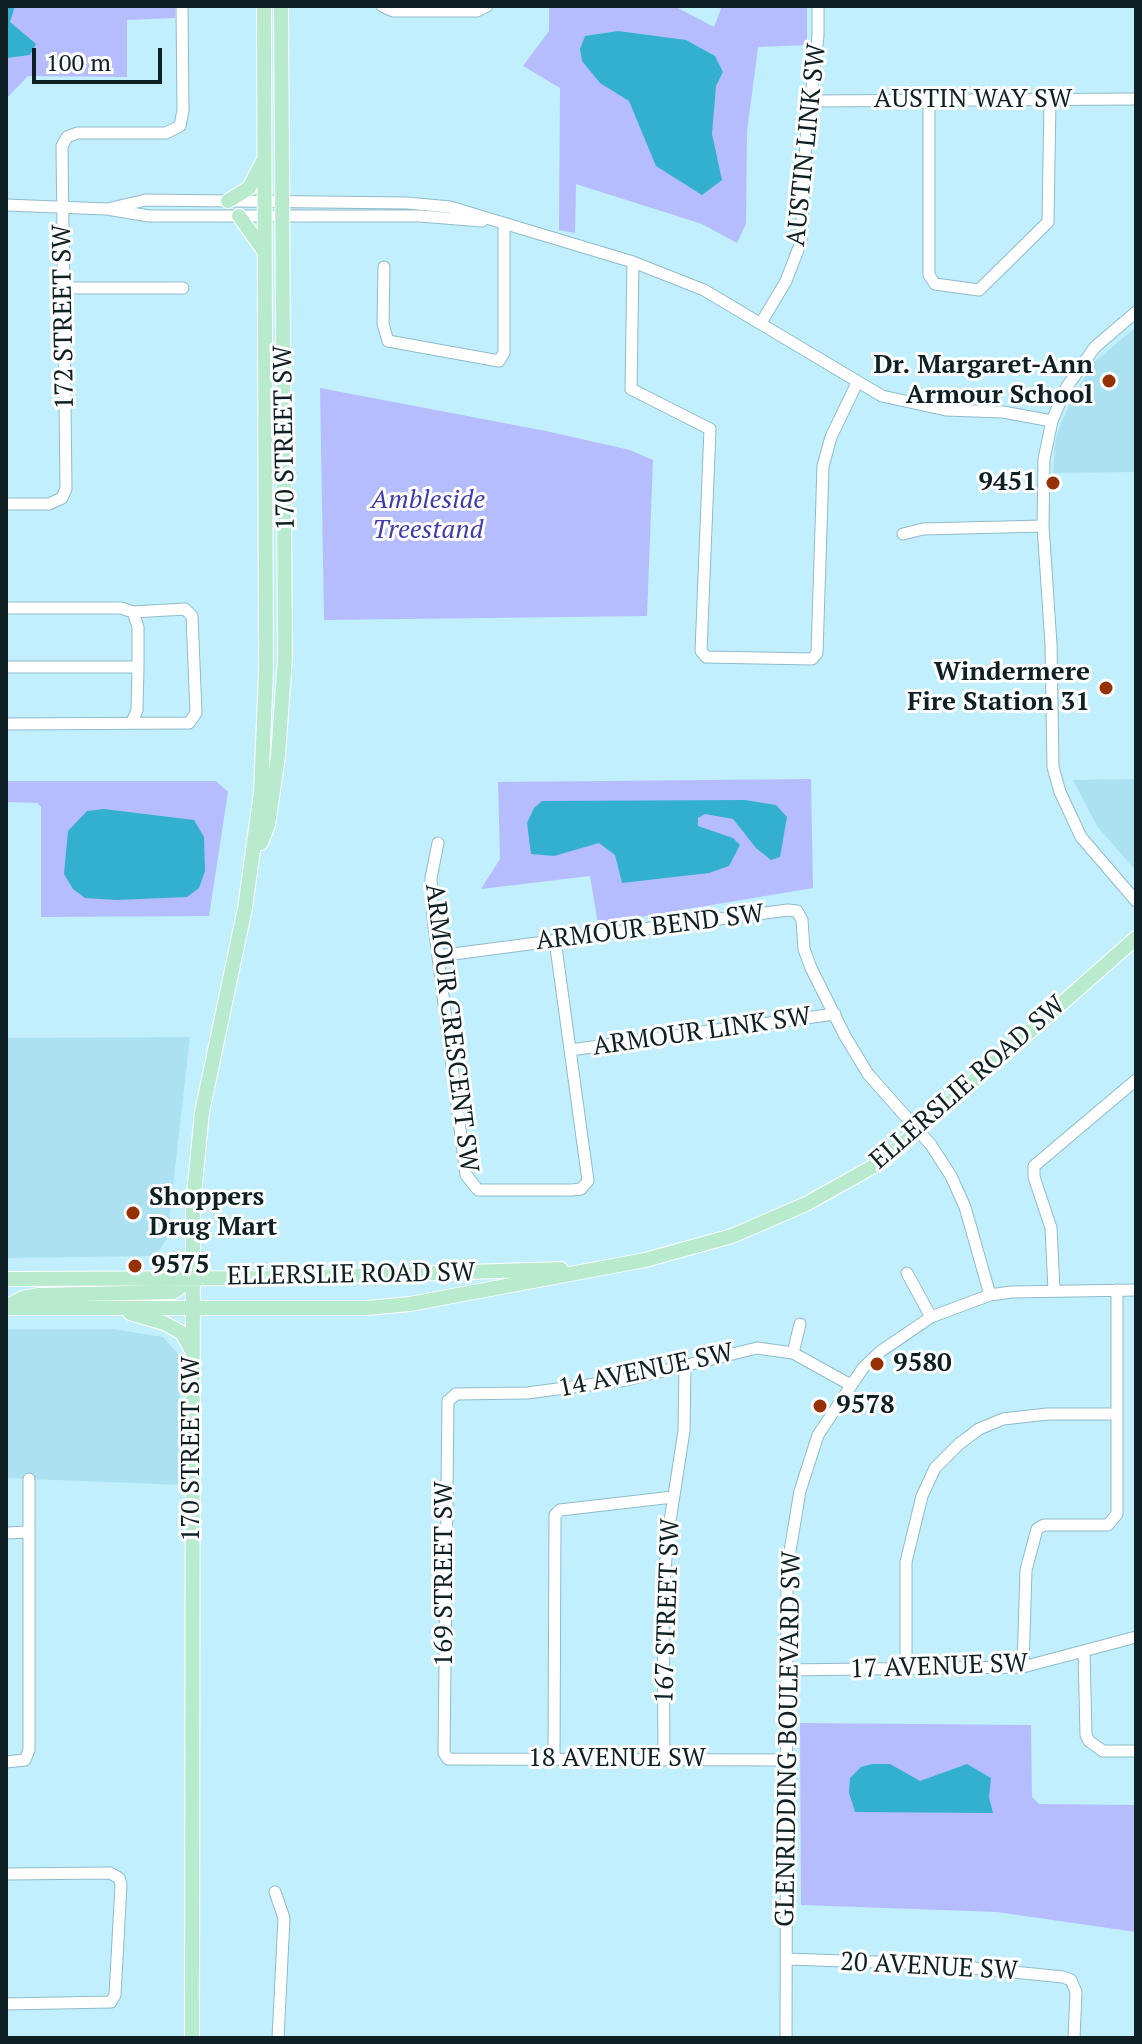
<!DOCTYPE html>
<html>
<head>
<meta charset="utf-8">
<style>
	body { margin:0 }
	#map { position:relative; width:1142px; height:2044px; overflow:hidden; background:#c2effd; font-family:"PT Serif",serif }
	canvas { display:block }
	.frame { position:absolute; inset:0; border:8px solid #0f2025; pointer-events:none }
	.scale { position:absolute; left:32px; top:48px; width:130px; height:36px; box-sizing:border-box; border:4px solid #0f2025; border-top:0; padding-left:10px; font-size:24px; line-height:28px; white-space:nowrap; color:#0f2025; -webkit-text-stroke:6px #fff; paint-order:stroke }
</style>
</head>
<body>
<div id="map">
<canvas width="1142" height="2044"></canvas>
<div class="frame"></div>
<div class="scale">100 m</div>
</div>
<script>
const c = document.querySelector('canvas').getContext('2d');
c.lineJoin = 'round';
function paint(path, color) {
  c.fillStyle = color;
  c.fill(path, 'evenodd');
}
function shape(rows) {
  const path = new Path2D();
  for (const r of rows) {
    path.moveTo(r[0], r[1]);
    for (let i = 2; i < r.length; i += 2) path.lineTo(r[i], r[i + 1]);
  }
  return path;
}
function strokePath(path, color, width, dash) {
  c.strokeStyle = color;
  c.lineWidth = width;
  c.lineCap = dash ? 'butt' : 'round';
  c.setLineDash(dash || []);
  c.stroke(path);
}
function write(font, color, halo, rows, align = 'center') {
  c.font = font + ' "PT Serif",serif';
  c.lineWidth = 6;
  c.setLineDash([]);
  c.textBaseline = 'middle';
  c.strokeStyle = halo;
  c.fillStyle = color;
  for (const [text, x, y, turn = 0] of rows) {
    c.save();
    c.translate(x, y);
    c.rotate((+turn || 0) * Math.PI / 180);
    c.textAlign = isNaN(turn) ? turn : align;
    if (halo) c.strokeText(text, 0, 0);
    c.fillText(text, 0, 0);
    c.restore();
  }
}
paint(shape([
	[1136,327,1136,472,1053,473,1056,436,1071,400,1094,362],
	[1136,779,1136,871,1097,826,1073,780],
	[190,1037,167,1239,155,1256,6,1258,6,1038],
	[6,1329,113,1329,163,1337,179,1355,182,1485,6,1478]
]), '#ace1f1');
paint(shape([
	[6,6,175,6,175,18,127,20,127,77,28,76,6,99],
	[549,6,674,6,714,27,722,6,807,6,807,45,758,47,747,132,746,224,737,243,702,224,576,184,575,233,559,230,560,88,523,66,549,31],
	[320,388,546,431,630,450,653,460,647,616,324,620],
	[811,779,813,888,598,924,590,876,481,889,500,859,498,782],
	[6,781,216,781,228,792,209,916,41,917,41,807,37,803,6,802],
	[800,1723,1031,1725,1032,1797,1039,1804,1136,1805,1136,1932,997,1912,801,1905]
]), '#b6bdfe');
paint(shape([
	[6,6,15,6,10,22,36,44,30,55,6,58],
	[618,31,686,40,715,56,723,72,716,86,712,134,722,180,702,195,656,166,629,101,600,83,582,61,580,49,585,36],
	[745,800,776,805,787,817,780,857,771,860,756,848,733,819,705,814,698,818,698,826,733,838,740,845,729,866,709,873,622,883,615,855,599,843,554,856,531,854,527,823,534,808,542,801],
	[104,809,194,820,204,837,205,871,199,888,187,897,117,900,85,898,73,889,64,874,68,831,87,811],
	[872,1764,890,1764,920,1781,967,1764,991,1778,989,1797,993,1813,855,1812,849,1793,850,1778,861,1767]
]), '#33b0d0');
const minor = shape([
	[382,6,393,11,477,11,487,6],
	[929,100,929,275,935,284,979,290,1048,222,1050,100],
	[810,101,1136,99],
	[6,205,107,209,149,216,420,216,482,221],
	[107,209,146,200,407,203,450,207,633,262,704,290,882,396,946,410,1003,412,1052,421],
	[633,262,631,389,710,429,701,651,706,657,812,659,817,653,823,466,831,437,857,383],
	[384,267,383,324,388,341,499,361,504,353,504,224],
	[66,288,183,288],
	[1136,312,1095,347,1066,388,1052,421,1044,459,1043,526,1051,644,1053,767,1060,792,1081,837,1136,901],
	[761,323,786,281,801,242,806,139,818,36,818,6],
	[6,504,49,504,62,498,66,489,62,146,67,137,77,133,166,133,180,126,183,110,182,6],
	[903,534,923,529,1043,526],
	[6,608,121,608,133,612],
	[6,667,138,667],
	[132,722,137,710,138,667,138,627,133,612],
	[6,724,189,723,196,713,192,616,185,609,133,612],
	[438,843,431,878,433,918,466,1175,478,1190,572,1190,581,1189,588,1181,555,940],
	[438,956,788,910,797,911,802,920,804,949,811,968,845,1036,868,1074,931,1145,951,1176,965,1207,990,1295],
	[570,1050,835,1014],
	[907,1273,931,1317],
	[1054,1290,1051,1228,1034,1177,1034,1166,1136,1080],
	[793,1353,800,1324],
	[6,1533,29,1532],
	[1084,1651,1086,1735,1089,1741,1103,1751,1136,1751],
	[1023,1667,1026,1570,1037,1529,1044,1525,1108,1525,1117,1514,1117,1290],
	[786,1670,1023,1667,1136,1637],
	[906,1671,906,1562,922,1496,935,1468,959,1444,979,1429,1003,1419,1047,1414,1117,1414],
	[554,1759,555,1515,560,1510,673,1497],
	[664,1760,663,1594,668,1534,684,1431,685,1366],
	[786,1760,448,1759,444,1753,448,1401,456,1394,527,1393,626,1380,757,1348,793,1353,849,1384],
	[6,1762,25,1760,29,1750,29,1479],
	[6,1874,110,1873,119,1878,121,1885,115,1995,111,2002,6,2004],
	[275,1892,284,1918,278,2038],
	[786,1959,934,1964,1063,1977,1071,1980,1076,1992,1074,2038],
	[786,2038,787,1569,800,1491,818,1435,863,1368,881,1351,931,1317,990,1295,1011,1292,1136,1290]
]);
const major = shape([
	[228,201,249,188,263,161],
	[239,216,264,251],
	[261,843,268,825,278,756,285,658,281,6],
	[6,1279,280,1278,561,1269],
	[6,1307,23,1298,39,1295,174,1292,192,1278],
	[6,1308,367,1308,410,1304,645,1260,732,1236,806,1204,883,1161,1136,938],
	[130,1313,164,1323,182,1333,191,1349],
	[192,2038,193,1205,202,1112,245,908,261,792,266,671,264,6]
]);
strokePath(minor, '#90bbc9', 13);
strokePath(major, '#fff', 16);
strokePath(minor, '#fff', 11);
strokePath(major, '#b8ebce', 14);
for (const [x, y, r, color] of [
	[1109,381,8,"#963103"],
	[1053,483,8,"#963103"],
	[1106,688,8,"#963103"],
	[133,1213,8,"#963103"],
	[135,1266,8,"#963103"],
	[877,1364,8,"#963103"],
	[820,1406,8,"#963103"]
]) {
  const dot = new Path2D();
  dot.arc(x, y, r, 0, 2 * Math.PI);
  c.fillStyle = color;
  c.fill(dot);
  strokePath(dot, '#fff', 3);
}
write('26px', '#0f2025', '#fff', [
	["AUSTIN WAY SW",973,100],
	["AUSTIN LINK SW",807,145,-84],
	["172 STREET SW",64,317,-91],
	["170 STREET SW",285,438,-91],
	["ARMOUR BEND SW",650,928,-7],
	["ARMOUR CRESCENT SW",451,1028,83],
	["ARMOUR LINK SW",702,1032,-8],
	["ELLERSLIE ROAD SW",968,1083,-41],
	["ELLERSLIE ROAD SW",351,1275,-1],
	["14 AVENUE SW",646,1371,-12],
	["170 STREET SW",192,1449,-90],
	["169 STREET SW",445,1574,-90],
	["167 STREET SW",668,1611,-88],
	["17 AVENUE SW",939,1667,-2],
	["GLENRIDDING BOULEVARD SW",789,1739,-89],
	["18 AVENUE SW",617,1759],
	["20 AVENUE SW",929,1967,3]
]);
write('bold 26px', '#0f2025', '#fff', [
	["Dr. Margaret-Ann",1093,366,"right"],
	["Armour School",1093,396,"right"],
	["9451",1037,483,"right"],
	["Windermere",1090,673,"right"],
	["Fire Station 31",1090,703,"right"],
	["Shoppers",149,1198],
	["Drug Mart",149,1228],
	["9575",151,1266],
	["9580",893,1364],
	["9578",836,1406]
], 'left');
write('italic 26px', '#423bab', '#fff', [
	["Ambleside",428,501],
	["Treestand",428,531]
]);
</script>
</body>
</html>
